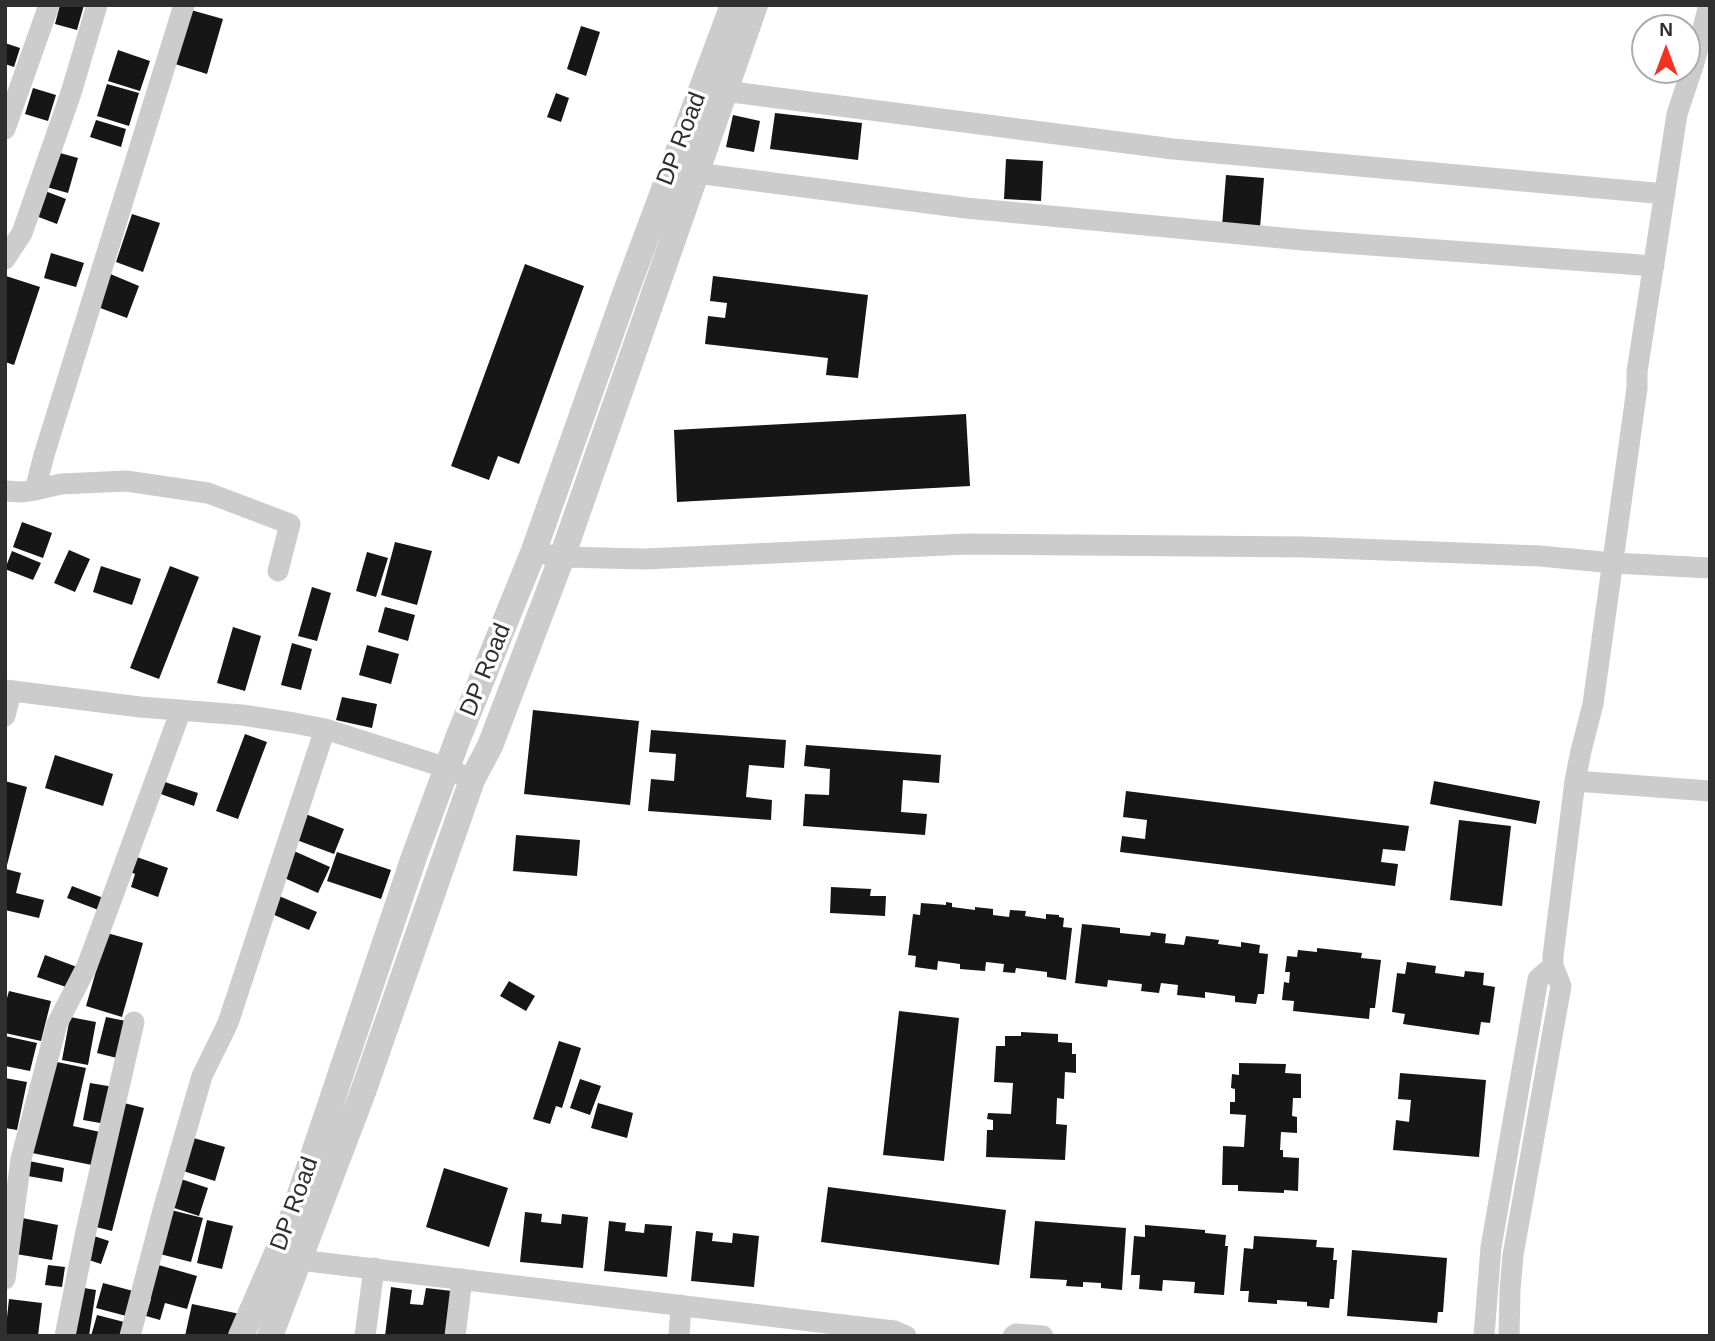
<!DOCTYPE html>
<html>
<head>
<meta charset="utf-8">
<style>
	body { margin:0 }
	#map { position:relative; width:1715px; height:1341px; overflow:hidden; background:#fff; font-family:Arial,sans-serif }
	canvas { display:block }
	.frame { position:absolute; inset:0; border:7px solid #2f2f2f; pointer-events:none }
	.north { position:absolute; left:1631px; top:14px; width:70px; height:70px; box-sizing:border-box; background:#fff; border:2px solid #acacac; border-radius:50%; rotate:0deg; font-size:19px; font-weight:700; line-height:28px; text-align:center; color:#2f2f2f }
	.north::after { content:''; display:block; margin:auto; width:24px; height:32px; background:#f63122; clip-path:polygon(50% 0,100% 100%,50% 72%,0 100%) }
</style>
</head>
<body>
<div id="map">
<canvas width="1715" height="1341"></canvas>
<div class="frame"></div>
<div class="north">N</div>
</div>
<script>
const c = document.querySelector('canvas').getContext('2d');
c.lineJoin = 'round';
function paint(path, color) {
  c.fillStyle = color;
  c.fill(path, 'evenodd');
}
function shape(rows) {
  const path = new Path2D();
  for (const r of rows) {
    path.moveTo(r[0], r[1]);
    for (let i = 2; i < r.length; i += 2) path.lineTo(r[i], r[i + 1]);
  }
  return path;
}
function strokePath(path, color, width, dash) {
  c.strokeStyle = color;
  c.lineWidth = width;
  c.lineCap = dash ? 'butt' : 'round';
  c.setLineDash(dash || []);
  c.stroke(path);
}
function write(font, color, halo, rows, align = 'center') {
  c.font = font + ' Arial,sans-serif';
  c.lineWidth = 7;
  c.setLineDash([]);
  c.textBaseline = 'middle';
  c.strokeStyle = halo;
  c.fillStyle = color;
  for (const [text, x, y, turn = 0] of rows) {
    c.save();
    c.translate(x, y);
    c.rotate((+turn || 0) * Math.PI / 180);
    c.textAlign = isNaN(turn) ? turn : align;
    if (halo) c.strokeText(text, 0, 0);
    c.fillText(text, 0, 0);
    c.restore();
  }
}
paint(shape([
	[60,5,84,5,77,30,55,24],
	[191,10,223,19,207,74,175,64],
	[581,26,600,32,586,76,567,69],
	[5,43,20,48,14,67,5,64],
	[118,50,150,61,140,91,108,81],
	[107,84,139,93,129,126,97,116],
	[33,88,56,95,48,121,25,114],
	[556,93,569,98,561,122,547,117],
	[775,113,862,123,858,160,770,149],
	[733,115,760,121,754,152,726,147],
	[96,120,126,129,121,147,90,137],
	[53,151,78,158,68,193,43,186],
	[1006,159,1043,161,1041,201,1004,199],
	[1226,175,1264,178,1260,228,1222,226],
	[45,191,66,199,57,224,36,216],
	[132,214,160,223,143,272,116,262],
	[51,253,84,263,76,287,44,278],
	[525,264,584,286,519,464,498,456,489,480,451,466],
	[108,273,139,286,127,318,95,306],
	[6,276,40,287,14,365,5,362],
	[713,276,868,295,858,378,826,375,828,358,705,344,708,316,725,318,727,303,710,301],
	[966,414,970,486,677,502,674,430],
	[22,522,52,533,43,558,13,547],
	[395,542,432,551,417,605,381,595],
	[69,550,90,559,75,592,54,583],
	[12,551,41,563,33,580,5,569],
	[367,552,388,558,376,597,356,591],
	[101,566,141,579,132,605,93,592],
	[170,566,199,577,159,679,130,668],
	[312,587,331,593,317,641,298,636],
	[385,607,415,615,408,641,378,632],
	[233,627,261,636,245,691,217,683],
	[292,643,312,649,301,690,281,685],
	[367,645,399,654,391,684,359,675],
	[342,697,377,704,372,728,336,720],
	[533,710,639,721,630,805,524,794],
	[651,730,786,740,784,768,749,765,746,797,772,800,771,820,648,811,651,779,674,781,676,754,649,752],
	[245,734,267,742,238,819,216,811],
	[806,745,941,755,939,783,903,780,901,812,927,814,925,835,803,826,805,794,829,795,830,769,804,766],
	[55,755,113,774,103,806,45,788],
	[5,781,27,787,6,869,21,873,16,893,44,900,39,918,5,910],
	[162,781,198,793,194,806,158,793],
	[1434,781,1540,801,1536,824,1430,804],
	[1126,791,1409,826,1405,851,1383,849,1381,862,1398,864,1395,886,1120,852,1122,836,1145,839,1147,820,1123,817],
	[303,813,344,829,334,854,294,839],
	[1459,820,1511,826,1502,906,1450,900],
	[516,835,580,840,577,876,513,871],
	[294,851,330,867,318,893,282,877],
	[337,852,391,870,381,899,327,881],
	[134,856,168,868,158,897,131,887,135,874,128,871],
	[72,886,106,899,101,911,67,898],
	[831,887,871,889,870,896,886,896,885,916,830,913],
	[279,896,317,912,309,930,272,914],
	[946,902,952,903,952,907,975,910,975,907,993,909,993,915,1009,917,1010,910,1026,911,1025,916,1046,919,1046,914,1059,915,1059,917,1064,918,1063,927,1072,928,1066,980,1047,977,1047,972,1016,968,1015,973,1003,972,1004,964,986,962,985,971,960,969,960,964,938,961,937,970,915,967,916,956,908,955,913,914,920,915,921,903,946,905],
	[1082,924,1120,928,1120,933,1150,936,1151,932,1166,934,1165,943,1184,945,1186,936,1219,940,1218,944,1241,947,1241,942,1260,945,1259,953,1268,954,1264,994,1258,994,1256,1004,1235,1002,1235,996,1205,992,1205,998,1177,995,1178,985,1161,983,1159,993,1141,991,1142,984,1108,980,1107,987,1075,983],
	[107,933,143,943,122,1017,86,1006],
	[1317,948,1362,953,1361,958,1381,960,1375,1008,1370,1008,1369,1019,1293,1011,1294,1001,1282,1000,1284,982,1289,983,1290,972,1285,972,1287,956,1297,957,1298,950,1317,952],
	[45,955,77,967,69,988,37,977],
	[1407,962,1436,966,1435,973,1464,977,1465,971,1484,973,1483,985,1495,987,1490,1023,1481,1022,1479,1035,1403,1024,1405,1014,1392,1012,1397,973,1405,974],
	[509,981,535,996,526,1011,500,996],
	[9,991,51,1001,41,1041,5,1033,5,1005],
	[899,1011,959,1018,944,1161,883,1155],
	[70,1017,96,1022,88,1065,62,1060],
	[106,1017,126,1021,117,1058,97,1053],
	[1021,1032,1058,1034,1058,1042,1072,1043,1072,1054,1076,1054,1076,1073,1065,1072,1064,1099,1057,1098,1056,1124,1067,1125,1065,1160,986,1157,987,1130,993,1130,993,1120,987,1119,988,1113,1011,1114,1013,1083,994,1082,996,1046,1005,1046,1005,1036,1021,1036],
	[5,1036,37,1043,30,1071,5,1066],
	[559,1041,581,1048,562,1108,556,1106,550,1124,533,1119],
	[52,1061,86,1068,73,1126,100,1132,92,1165,32,1153],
	[1239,1063,1286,1064,1285,1073,1301,1074,1301,1098,1293,1098,1292,1116,1297,1117,1297,1133,1281,1132,1280,1150,1283,1150,1283,1157,1299,1158,1298,1191,1284,1190,1284,1193,1238,1191,1238,1185,1222,1185,1223,1146,1244,1147,1246,1115,1230,1114,1230,1102,1235,1102,1235,1089,1231,1088,1232,1074,1239,1075],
	[1400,1073,1486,1080,1479,1157,1393,1150,1396,1120,1409,1122,1411,1100,1398,1099],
	[5,1078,27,1082,17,1130,5,1128],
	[580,1079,601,1086,590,1115,570,1108],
	[90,1083,114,1087,106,1124,83,1120],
	[124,1103,144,1108,112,1231,92,1226],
	[598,1103,633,1113,627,1138,591,1128],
	[190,1137,225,1147,215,1181,180,1170],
	[24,1160,64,1168,62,1182,22,1175],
	[444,1168,508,1188,489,1247,426,1227],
	[178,1178,208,1188,199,1216,168,1206],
	[828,1187,1006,1210,999,1265,821,1242],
	[167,1209,203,1218,191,1262,156,1253],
	[525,1212,542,1214,541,1222,561,1224,562,1214,588,1217,583,1268,520,1262],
	[17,1217,58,1225,52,1260,10,1253],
	[207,1220,233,1226,222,1269,197,1263],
	[609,1221,626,1223,625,1231,644,1233,645,1224,672,1226,667,1277,604,1271],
	[1035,1221,1126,1228,1122,1290,1101,1288,1101,1283,1083,1282,1083,1287,1066,1286,1067,1280,1030,1278],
	[1145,1225,1205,1230,1205,1233,1226,1235,1225,1246,1228,1246,1224,1295,1194,1293,1195,1282,1163,1280,1162,1291,1139,1289,1140,1275,1131,1275,1134,1236,1145,1237],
	[696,1231,713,1233,712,1241,732,1243,733,1233,759,1236,754,1287,691,1281],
	[91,1235,109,1241,101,1264,83,1258],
	[1254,1236,1317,1240,1316,1247,1334,1248,1333,1260,1337,1260,1334,1299,1330,1299,1329,1308,1307,1306,1307,1302,1277,1300,1277,1304,1248,1302,1249,1291,1240,1291,1244,1248,1253,1249],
	[1352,1250,1447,1258,1443,1312,1438,1312,1437,1323,1347,1316],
	[155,1264,197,1276,187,1309,165,1303,160,1320,146,1316,151,1299,145,1297],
	[48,1265,65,1267,62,1287,45,1285],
	[103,1283,137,1292,130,1317,96,1308],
	[78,1287,96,1290,89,1336,71,1336],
	[391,1287,412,1290,410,1304,423,1305,426,1288,452,1291,446,1336,385,1336],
	[9,1299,42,1303,38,1336,5,1336],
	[192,1304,240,1314,235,1336,185,1336],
	[97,1315,128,1323,125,1336,91,1336]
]), '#161616');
strokePath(shape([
	[724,91,1173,149,1665,194],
	[5,129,49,5],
	[696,173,966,208,1303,240,1654,266],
	[5,259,22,233,71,93,97,5],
	[35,490,61,484,126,481,208,493,290,524,278,571],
	[5,491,23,492,35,490,44,455,184,5],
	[548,555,562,557,645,559,967,544,1305,547,1540,556,1613,563,1710,568],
	[5,690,140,707,242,715,294,723,325,729,400,753,447,768,472,780],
	[5,716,11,692],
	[1575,781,1710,791],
	[284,1254,299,1260,894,1331,906,1336],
	[5,1279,21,1159,57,1024,87,966,181,710],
	[65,1336,86,1231,134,1022],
	[130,1336,164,1207,202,1076,228,1023,325,729],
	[365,1336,374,1268],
	[455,1336,462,1279],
	[679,1336,681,1305],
	[1013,1336,1016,1334,1043,1336],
	[1484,1336,1491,1247,1538,979,1553,966],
	[1509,1336,1510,1290,1513,1255,1561,986,1553,966,1553,956,1575,781,1581,751,1593,704,1637,388,1637,372,1677,114,1694,63,1709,5]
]), '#ccc', 21);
strokePath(shape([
	[241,1336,291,1221,414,857,458,738,533,553,626,291,733,5],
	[270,1336,363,1092,472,780,490,746,562,557,755,5]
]), '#ccc', 26);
write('24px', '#2f2f2f', '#fff', [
	["DP Road",682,139,-69],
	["DP Road",486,670,-68],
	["DP Road",295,1204,-70]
]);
</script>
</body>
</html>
